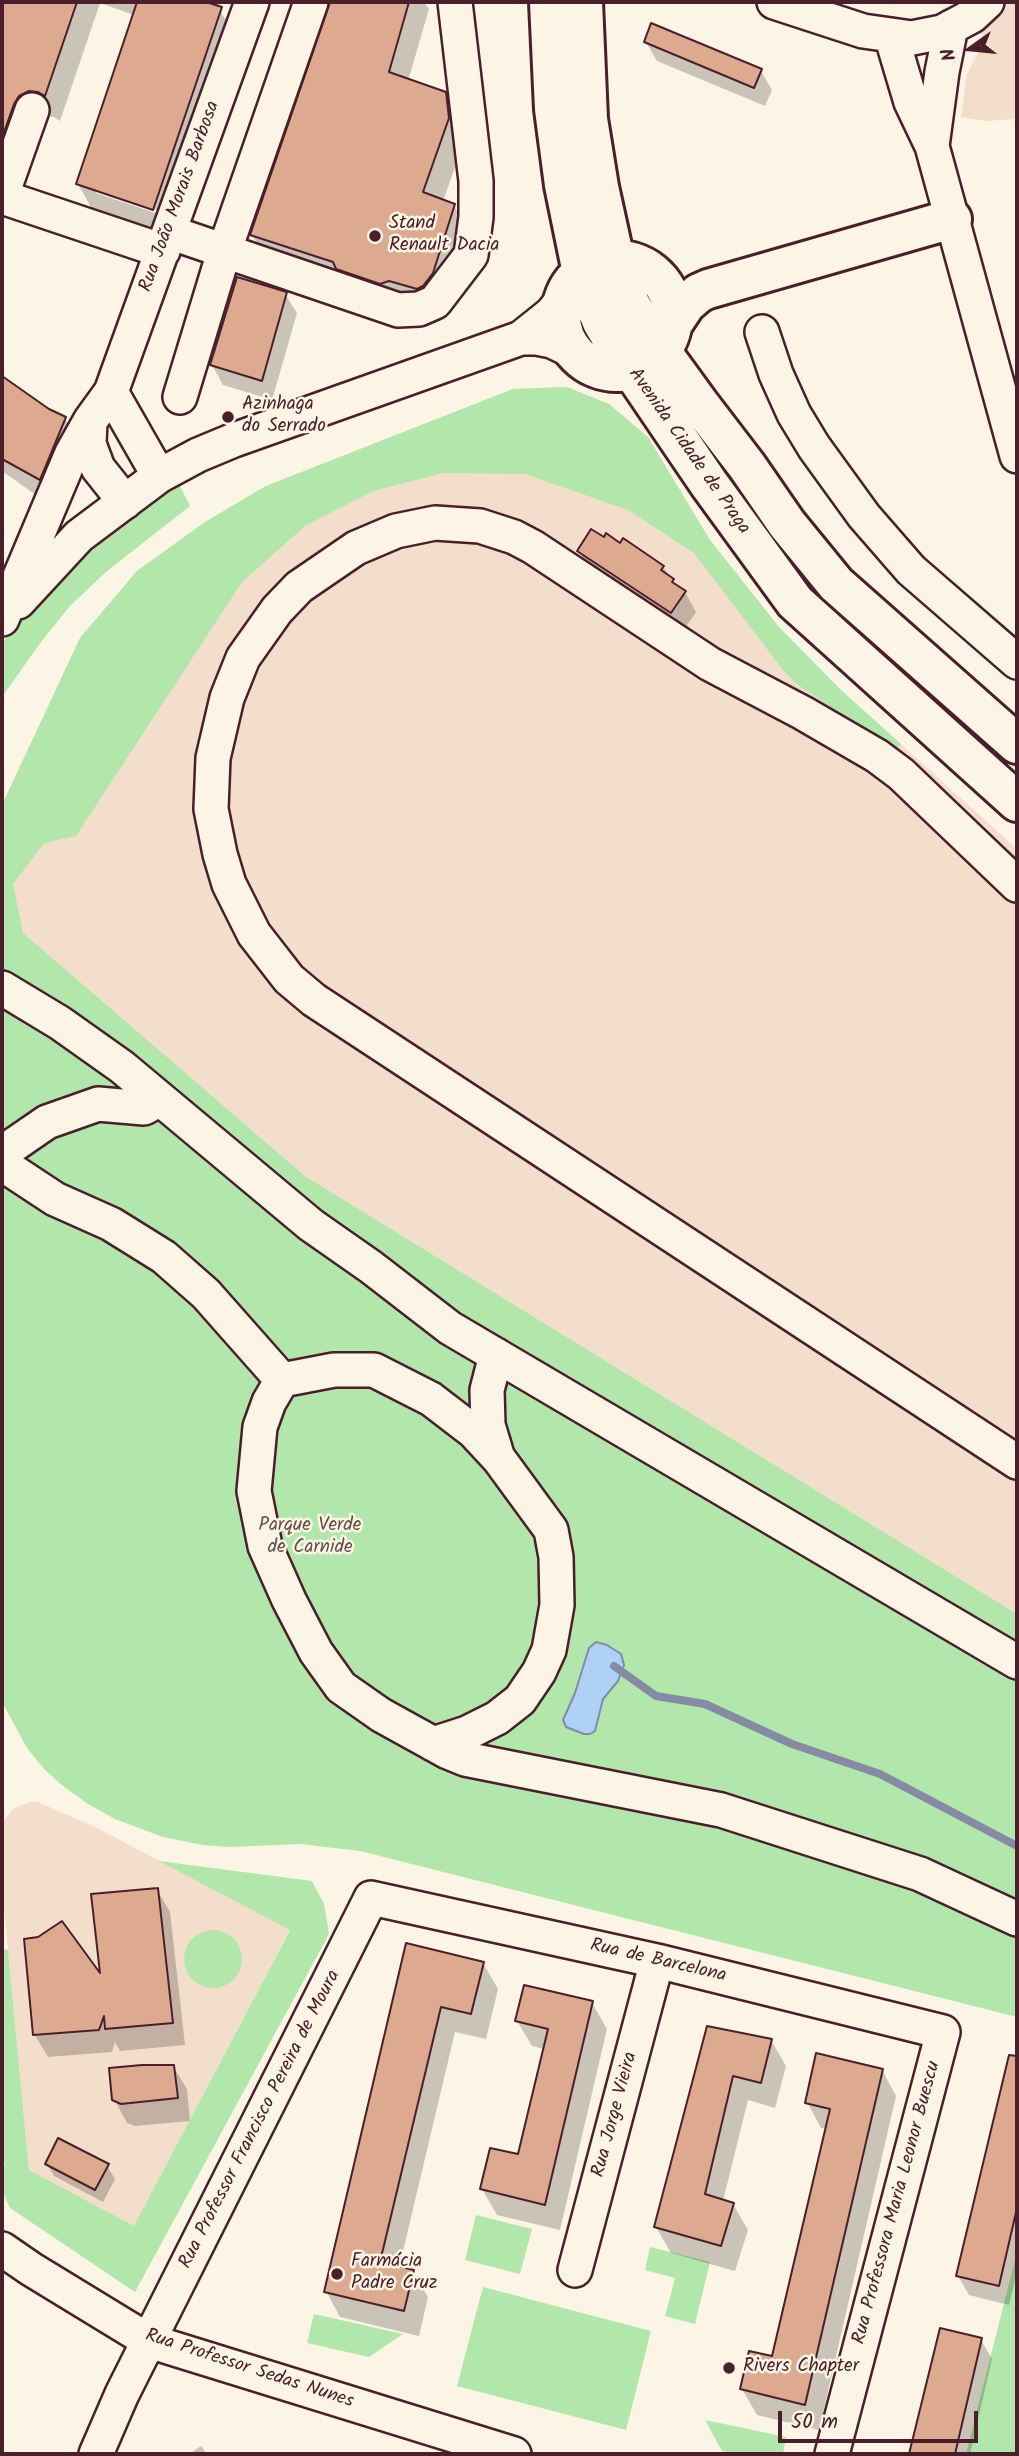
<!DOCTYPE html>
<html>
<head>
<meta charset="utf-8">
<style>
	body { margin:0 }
	#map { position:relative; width:1019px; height:2456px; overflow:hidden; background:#fcf5e5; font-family:Kalam,sans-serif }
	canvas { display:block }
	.frame { position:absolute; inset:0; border:4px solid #4a1f2b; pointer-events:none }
	.north { position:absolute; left:935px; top:14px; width:70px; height:70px; -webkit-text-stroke:5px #fcf5e5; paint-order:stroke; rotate:255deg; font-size:19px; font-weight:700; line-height:28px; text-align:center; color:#4a1f2b }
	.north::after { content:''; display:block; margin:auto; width:24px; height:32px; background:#4a1f2b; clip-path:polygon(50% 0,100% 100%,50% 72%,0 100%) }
	.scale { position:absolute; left:778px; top:2411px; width:200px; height:32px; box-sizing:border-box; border:4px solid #4a1f2b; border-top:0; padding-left:9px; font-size:21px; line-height:24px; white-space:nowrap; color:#4a1f2b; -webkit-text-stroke:5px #fcf5e5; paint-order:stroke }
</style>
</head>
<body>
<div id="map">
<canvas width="1019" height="2456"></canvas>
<div class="frame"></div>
<div class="north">N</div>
<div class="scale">50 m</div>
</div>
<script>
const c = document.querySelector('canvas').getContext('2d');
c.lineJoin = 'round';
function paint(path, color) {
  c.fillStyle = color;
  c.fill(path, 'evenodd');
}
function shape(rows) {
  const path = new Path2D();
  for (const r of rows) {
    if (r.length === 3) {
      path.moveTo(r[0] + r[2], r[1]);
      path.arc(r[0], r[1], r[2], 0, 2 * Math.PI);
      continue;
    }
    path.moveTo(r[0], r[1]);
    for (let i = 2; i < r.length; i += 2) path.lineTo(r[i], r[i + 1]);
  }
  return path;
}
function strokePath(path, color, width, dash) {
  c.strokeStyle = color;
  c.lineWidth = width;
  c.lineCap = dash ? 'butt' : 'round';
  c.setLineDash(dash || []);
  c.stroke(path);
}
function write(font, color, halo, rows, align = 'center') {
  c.font = font + ' Kalam,sans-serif';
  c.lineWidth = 5;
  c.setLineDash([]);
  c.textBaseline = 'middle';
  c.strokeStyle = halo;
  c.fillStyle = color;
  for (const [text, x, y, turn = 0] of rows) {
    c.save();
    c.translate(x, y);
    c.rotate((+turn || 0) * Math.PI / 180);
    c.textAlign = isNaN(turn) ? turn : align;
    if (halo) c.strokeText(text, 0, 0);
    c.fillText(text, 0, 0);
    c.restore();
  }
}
paint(shape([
	[959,2,1017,2,1017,119,985,121,961,117,967,74,985,39],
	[567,387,609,404,648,437,710,540,780,629,841,690,1017,849,1017,1614,305,1176,23,934,12,919,2,805,80,638,137,571,205,522,266,486,513,389],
	[29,1802,38,1802,93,1826,290,1929,134,2227,29,2170,2,1886,2,1823,13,1809]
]), '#f3decc');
paint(shape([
	[567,387,609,404,648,437,710,540,779,627,841,690,901,744,896,750,798,685,783,670,694,553,628,510,525,474,443,473,373,491,305,526,242,582,76,836,44,843,13,884,23,933,305,1176,1017,1614,1017,2017,360,1851,300,1844,229,1847,203,1845,163,1837,115,1819,88,1804,63,1786,45,1770,27,1748,2,1702,2,805,80,638,137,571,205,522,266,486,513,389],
	[178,482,190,506,106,572,70,606,41,642,2,697,2,643,26,611,65,568,118,522],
	[159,1861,312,1881,324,1904,329,1934,135,2292,10,2208,2,2191,2,2175,5,2162,2,2161,2,1948,8,1950,29,2170,134,2226,290,1930],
	[213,1959,29],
	[476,2215,532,2229,520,2274,465,2260],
	[650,2247,710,2262,695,2324,665,2316,675,2278,645,2270],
	[1017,2252,1017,2454,966,2454],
	[483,2287,651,2331,626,2430,457,2386],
	[314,2314,403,2334,369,2357,307,2343],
	[705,2420,786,2437,783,2454,736,2454,722,2451]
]), '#b1e7aa');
const water = shape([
	[596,1642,607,1645,621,1654,624,1665,618,1681,603,1699,595,1731,590,1734,584,1734,566,1727,563,1720,575,1693,589,1648,596,1642]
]);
paint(water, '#aed2f6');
strokePath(water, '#868aa5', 2);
paint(shape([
	[2,2,220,2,218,8,235,34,167,235,92,209,78,184,134,15,100,3,60,121,54,117,44,116,2,178],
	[96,189,162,212,161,215,96,193],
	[331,2,424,2,429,9,408,81,445,94,460,120,463,145,443,201,454,206,469,231,437,312,267,260,252,235],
	[646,42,761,71,772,90,765,106,657,61],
	[285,294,297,313,272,400,223,385,212,365],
	[2,376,48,410,65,419,79,443,53,503,36,495,2,471],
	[579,551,663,567,678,588,685,592,696,612,683,631,590,570],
	[157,1890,170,1912,185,2045,120,2051,115,2042,112,2052,48,2057,35,2035,26,1940,102,1980],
	[407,1945,483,1963,498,1989,486,2039,455,2032,399,2268,413,2272,428,2297,419,2336,340,2317,326,2291],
	[592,2003,607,2029,560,2230,497,2215,482,2189,519,2157,545,2049,532,2046,517,2021],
	[708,2028,771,2040,786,2066,775,2108,748,2100,723,2201,733,2204,748,2230,735,2271,671,2253,656,2227],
	[173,2066,187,2089,190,2121,135,2126,127,2123,114,2099],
	[882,2070,896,2096,819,2430,757,2415,742,2389,774,2358,827,2129,821,2128,807,2102],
	[1003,2086,1017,2090,1017,2271,1009,2305,969,2295,958,2276],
	[47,2164,107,2166,115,2179,103,2202,54,2176],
	[941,2330,981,2340,992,2359,970,2454,911,2454],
	[201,2446,207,2454,189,2454]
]), '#0003');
strokePath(shape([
	[614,1666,656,1696,705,1704,792,1744,880,1774,1017,1846]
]), '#868aa5', 8);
const building = shape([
	[2,2,77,2,45,96,38,92,29,91,19,96,14,104,2,138,2,2],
	[137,2,206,2,222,7,153,210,76,184,137,2],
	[330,2,409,2,389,72,446,92,449,118,423,192,455,204,433,273,423,286,417,289,389,281,380,284,336,269,333,262,250,235,330,2],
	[651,23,762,69,754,88,644,42,651,23],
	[237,277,287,292,262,381,210,365,237,277],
	[2,376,49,409,66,417,40,480,2,459,2,376],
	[591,529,604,537,606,533,620,543,623,538,664,566,661,570,674,579,672,582,686,591,671,613,577,551,591,529],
	[158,1888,173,2023,105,2029,104,2016,99,2030,33,2035,24,1939,38,1937,62,1921,100,1973,91,1894,158,1888],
	[406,1943,484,1962,471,2014,441,2007,380,2262,414,2270,404,2311,324,2292,406,1943],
	[524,1985,593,2001,545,2205,480,2189,490,2148,518,2154,548,2029,515,2021,524,1985],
	[707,2026,772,2039,761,2083,733,2076,705,2194,734,2203,721,2246,654,2227,707,2026],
	[816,2053,883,2069,805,2405,740,2389,749,2351,772,2356,830,2109,805,2103,816,2053],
	[1009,2055,1017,2056,1017,2208,999,2286,956,2276,1009,2055],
	[142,2065,174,2065,178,2098,121,2104,112,2100,109,2068,142,2065],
	[58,2138,109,2164,95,2190,45,2164,58,2138],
	[940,2328,982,2338,955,2454,909,2454,940,2328]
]);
paint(building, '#ddaa90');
strokePath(building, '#4a1f2b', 2);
const minor = shape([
	[774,2,863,31,912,38,942,32,972,16,987,2],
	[891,35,911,102,932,146,1017,456],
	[932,146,942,72,951,27],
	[2,195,32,110],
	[2,197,163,251],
	[169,232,398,310,419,309,435,302,471,255,476,217,476,181,455,2],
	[762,332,776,374,794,414,814,447,864,516,911,570,1017,662],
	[521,338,537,338,552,341,575,352],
	[111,392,159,476],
	[180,397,224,252,311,2],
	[90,421,89,444,98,468,125,502],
	[18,602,79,536,159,476,198,455,234,440,521,338,551,314,565,297],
	[2,619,72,453,90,421,111,392,252,2],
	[1017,885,901,774,877,756,803,713,710,664,533,547,514,537,480,526,435,523,396,531,356,548,299,587,277,610,243,658,227,698,213,758,211,809,220,854,229,884,254,934,289,979,314,1000,1017,1462],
	[2,988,60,1023,122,1067,311,1225,371,1267,450,1328,1017,1662],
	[2,1153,47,1122,98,1104,144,1108,160,1099],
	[2,1164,55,1199,111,1224,164,1257,206,1294,282,1380],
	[496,1355,487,1390,488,1425,497,1455],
	[433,1744,467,1733,497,1718,520,1700,539,1672,549,1650,557,1605,556,1557,551,1530,499,1459,474,1432,431,1399,374,1370,334,1370,282,1380,269,1402,260,1427,254,1491,265,1546,289,1600,316,1652,341,1687,381,1715,448,1752,465,1759,721,1810,920,1874,1017,1919],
	[2,2249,31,2269,149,2341,514,2454],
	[575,2270,657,1961],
	[96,2454,122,2394,371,1898,657,1961,943,2032,832,2454]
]);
const major = shape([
	[549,2,554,109,564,185,582,273,602,322,624,359,709,484,795,602,1017,802],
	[583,2,588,119,599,187,615,260,630,304,650,336,698,402,747,466,787,524,836,584,1017,744],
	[617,316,56],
	[672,325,686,304,699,293,708,289,952,219]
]);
strokePath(minor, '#4a1f2b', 38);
strokePath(major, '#4a1f2b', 44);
strokePath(minor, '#fcf5e5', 33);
strokePath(major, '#fcf5e5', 38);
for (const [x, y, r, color] of [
	[375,236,7,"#4a1f2b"],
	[228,417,7,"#4a1f2b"],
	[337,2274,7,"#4a1f2b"],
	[729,2368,7,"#4a1f2b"]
]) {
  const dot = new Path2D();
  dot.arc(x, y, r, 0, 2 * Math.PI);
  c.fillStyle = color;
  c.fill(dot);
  strokePath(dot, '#fcf5e5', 2.5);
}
write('19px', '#4a1f2b', '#fcf5e5', [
	["Rua João Morais Barbosa",181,197,-70],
	["Avenida Cidade de Praga",688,452,55],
	["Rua de Barcelona",658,1962,13],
	["Rua Jorge Vieira",616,2115,-75],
	["Rua Professor Francisco Pereira de Moura",261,2120,-63],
	["Rua Professora Maria Leonor Buescu",898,2203,-75],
	["Rua Professor Sedas Nunes",249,2370,18]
]);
write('19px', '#4a1f2b', '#fcf5e5', [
	["Stand",389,225],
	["Renault Dacia",389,247],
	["Azinhaga",242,406],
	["do Serrado",242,428],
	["Farmácia",351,2263],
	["Padre Cruz",351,2285],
	["Rivers Chapter",743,2368]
], 'left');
write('19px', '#64514b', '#fcf5e5', [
	["Parque Verde",310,1527],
	["de Carnide",310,1549]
]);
</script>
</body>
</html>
